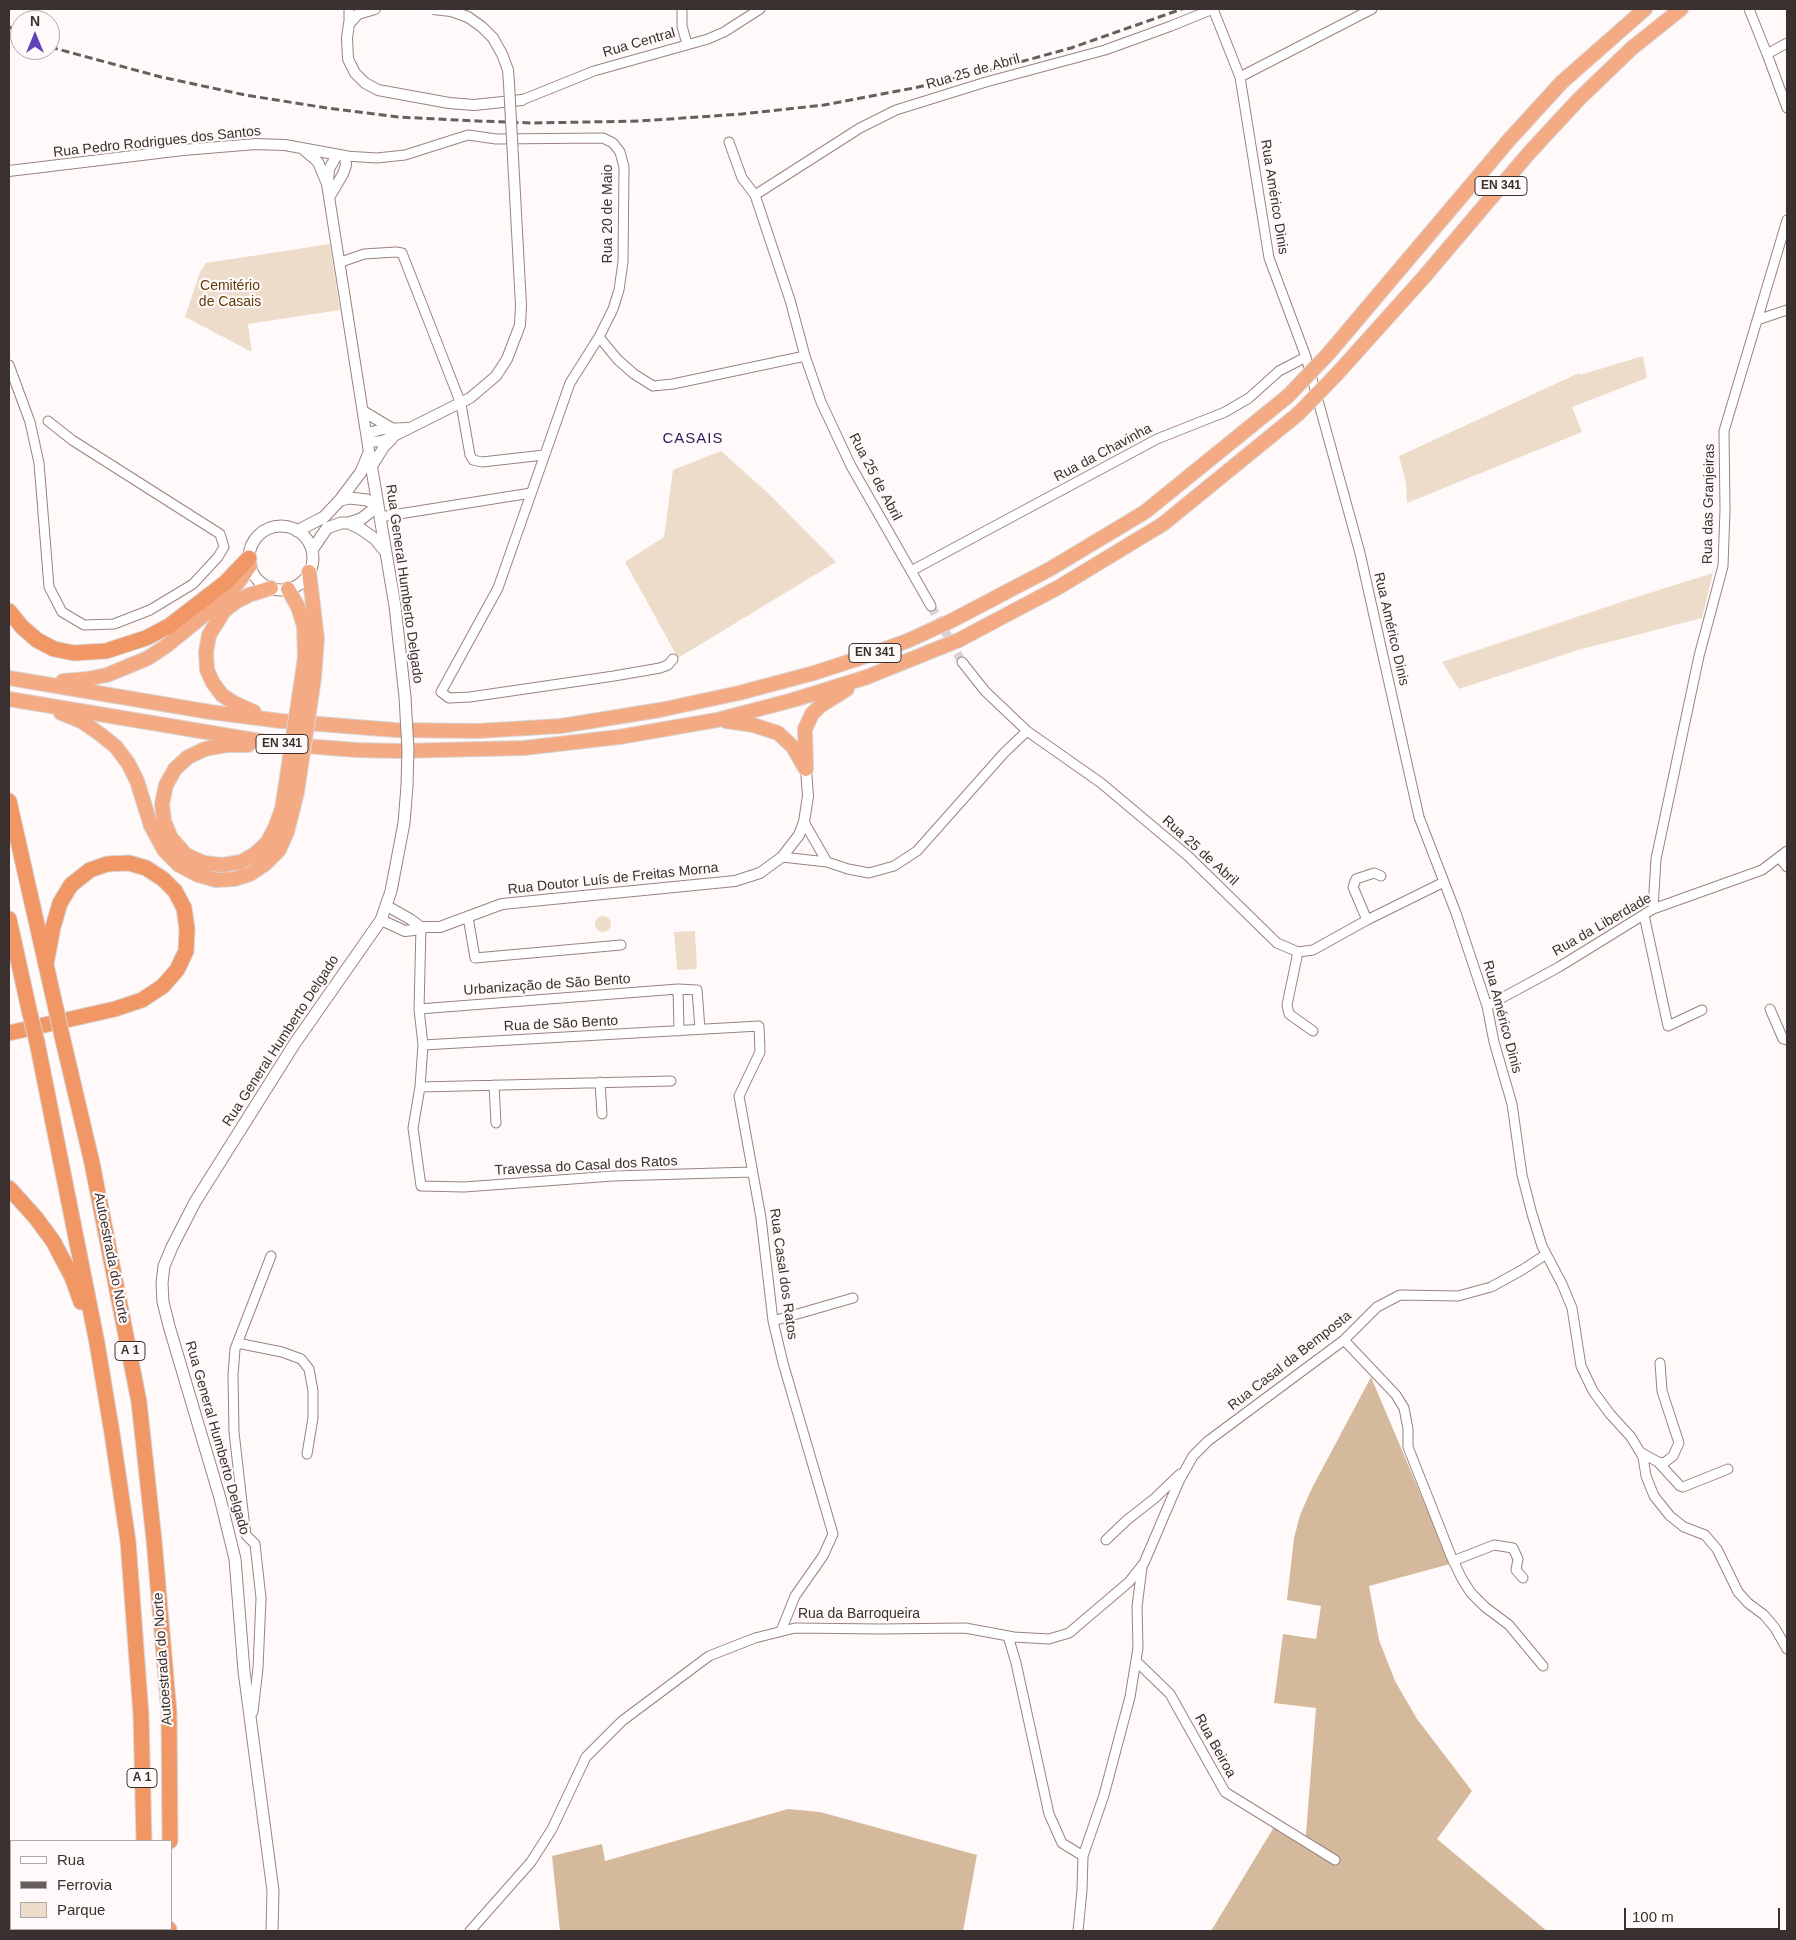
<!DOCTYPE html>
<html>
<head>
<meta charset="utf-8">
<style>
	body { margin:0 }
	#map { position:relative; width:1796px; height:1940px; overflow:hidden; background:#fffaf9; font-family:Arial,sans-serif }
	canvas { display:block }
	.frame { position:absolute; inset:0; border:10px solid #39302f; pointer-events:none }
	.legend { position:absolute; left:10px; top:1840px; width:162px; height:90px; box-sizing:border-box; background:#fffaf9; border:1px solid #b0a9a8; margin:0; padding:6px 9px; list-style:none; font-size:15px; color:#39302f }
	.legend li { display:flex; align-items:center; gap:10px; height:25px }
	.legend b { width:25px; border:1px solid #b0a9a8 }
	.north { position:absolute; left:10px; top:10px; width:50px; height:50px; box-sizing:border-box; background:#fffaf9; border:1px solid #b0a9a8; border-radius:50%; rotate:0deg; font-size:14px; font-weight:700; line-height:20px; text-align:center; color:#39302f }
	.north::after { content:''; display:block; margin:auto; width:18px; height:22px; background:#6242bb; clip-path:polygon(50% 0,100% 100%,50% 72%,0 100%) }
	.scale { position:absolute; left:1624px; top:1908px; width:156px; height:22px; box-sizing:border-box; border:2px solid #39302f; border-top:0; padding-left:6px; font-size:15px; line-height:18px; white-space:nowrap; color:#39302f; -webkit-text-stroke:4px #fffaf9; paint-order:stroke }
</style>
</head>
<body>
<div id="map">
<canvas width="1796" height="1940"></canvas>
<div class="frame"></div>
<ul class="legend">
<li><b style="height:6px;background:#fff"></b>Rua</li>
<li><b style="height:6px;background:#675f5e"></b>Ferrovia</li>
<li><b style="height:14px;background:#eddcca"></b>Parque</li>
</ul>
<div class="north">N</div>
<div class="scale">100 m</div>
</div>
<script>
const c = document.querySelector('canvas').getContext('2d');
c.lineJoin = 'round';
function paint(path, color) {
  c.fillStyle = color;
  c.fill(path, 'evenodd');
}
function shape(rows) {
  const path = new Path2D();
  for (const r of rows) {
    if (r.length === 3) {
      path.moveTo(r[0] + r[2], r[1]);
      path.arc(r[0], r[1], r[2], 0, 2 * Math.PI);
      continue;
    }
    path.moveTo(r[0], r[1]);
    for (let i = 2; i < r.length; i += 2) path.lineTo(r[i], r[i + 1]);
  }
  return path;
}
function strokePath(path, color, width, dash) {
  c.strokeStyle = color;
  c.lineWidth = width;
  c.lineCap = dash ? 'butt' : 'round';
  c.setLineDash(dash || []);
  c.stroke(path);
}
function write(font, color, halo, rows, align = 'center') {
  c.font = font + ' Arial,sans-serif';
  c.lineWidth = 4.5;
  c.setLineDash([]);
  c.textBaseline = 'middle';
  c.strokeStyle = halo;
  c.fillStyle = color;
  for (const [text, x, y, turn = 0] of rows) {
    c.save();
    c.translate(x, y);
    c.rotate((+turn || 0) * Math.PI / 180);
    c.textAlign = isNaN(turn) ? turn : align;
    if (halo) c.strokeText(text, 0, 0);
    c.fillText(text, 0, 0);
    c.restore();
  }
}
paint(shape([
	[330,244,340,310,248,324,252,352,185,317,200,272,206,263],
	[1643,356,1647,378,1572,407,1582,432,1407,503,1406,483,1399,456,1579,373,1580,375],
	[721,451,769,494,836,562,678,658,625,562,664,537,673,470],
	[1713,573,1702,618,1578,650,1459,689,1442,662,1627,600],
	[603,924,8],
	[695,931,697,969,677,970,674,932]
]), '#eddcca');
paint(shape([
	[1371,1377,1450,1564,1369,1586,1379,1640,1395,1681,1417,1719,1472,1791,1437,1839,1547,1931,1211,1931,1274,1827,1305,1846,1316,1708,1274,1703,1283,1634,1316,1639,1321,1606,1287,1600,1294,1538,1300,1515,1311,1490],
	[788,1809,820,1812,977,1855,963,1931,560,1931,552,1856,602,1844,605,1861]
]), '#d4b99d');
strokePath(shape([
	[931,606,962,662]
]), '#d7d2d1', 9, [9, 4.5]);
const minor = shape([
	[682,9,682,26,687,44],
	[1749,9,1767,54],
	[349,24,349,9],
	[1787,43,1767,54,1787,108],
	[1240,77,1372,9],
	[522,100,594,71,708,39,724,32,760,9],
	[729,142,742,178,755,195,790,300,805,356,821,402,851,466,931,606],
	[345,156,377,158,405,155,468,135,496,139,603,138,613,143,620,152,624,167,623,262,619,290,613,309,599,337,570,383,498,588,441,692,449,698,470,697,614,676,660,668,668,665,673,659],
	[755,195,860,128,896,110,986,82,1105,50,1171,26,1213,9,1240,77,1269,258,1306,357,1360,553,1419,817,1456,913,1487,1006,1494,1042,1512,1104,1522,1175,1532,1214,1542,1246,1562,1284,1572,1308,1581,1366,1593,1391,1610,1414,1631,1437,1643,1457,1646,1476,1654,1496,1670,1516,1684,1527,1705,1535,1717,1549,1738,1592,1748,1603,1764,1615,1775,1628,1787,1649],
	[341,262,364,254,396,252,402,253,461,404,470,455,473,460,482,462,544,455],
	[1757,320,1787,310],
	[599,337,618,360,634,374,653,386,673,384,805,356],
	[9,365,30,422,39,463,49,587,62,612,84,625,114,624,150,610,193,584,218,557,224,547,220,534,72,440,48,421],
	[380,517,531,493],
	[911,571,1157,439,1225,412,1249,398,1279,371,1306,357],
	[962,662,985,691,1027,731,1101,783,1188,856,1277,943,1298,952,1313,950,1367,920,1444,882],
	[804,822,827,862],
	[782,857,827,862,848,869,869,873,894,866,917,851,1004,753,1027,731],
	[1779,857,1787,867],
	[1653,909,1656,859,1699,656,1723,566,1725,510,1724,431,1787,220],
	[1644,915,1668,1026,1702,1010],
	[468,917,475,958,621,945],
	[1367,920,1353,887,1356,879,1374,873,1381,876],
	[421,927,419,1009,423,1045,420,1087,413,1128,421,1186,464,1187,613,1176,752,1172],
	[1298,952,1287,1005,1289,1014,1313,1031],
	[678,989,679,1031],
	[1487,1006,1559,967,1653,909,1762,870,1787,851],
	[419,1009,678,989,697,990,700,1029],
	[1770,1009,1783,1039,1787,1040],
	[423,1045,759,1026,760,1052,739,1096,761,1218,773,1321,783,1363,833,1534,823,1556,795,1596,781,1631],
	[600,1082,602,1114],
	[494,1085,496,1123],
	[420,1087,671,1081],
	[773,1321,853,1298],
	[1344,1340,1396,1395,1404,1408,1408,1429,1408,1447,1451,1556,1462,1579,1471,1593,1485,1607,1509,1625,1543,1666],
	[237,1343,282,1352,301,1359,309,1369,313,1391,313,1418,307,1454],
	[1640,1452,1658,1462,1664,1463,1673,1456,1679,1443,1662,1391,1660,1363],
	[1658,1462,1680,1486,1683,1487,1728,1469],
	[1106,1540,1127,1520,1155,1498,1180,1474],
	[1453,1561,1494,1545,1513,1548,1518,1559,1516,1570,1523,1578],
	[1008,1636,1016,1663,1049,1814,1062,1843,1083,1856],
	[1136,1661,1170,1694,1225,1792,1335,1860],
	[253,1712,258,1668,261,1598,255,1544,246,1535,243,1511,234,1432,233,1375,235,1349,271,1256],
	[470,1931,531,1862,552,1829,586,1757,622,1721,709,1656,755,1638,795,1628,880,1629,965,1628,1014,1637,1049,1639,1069,1633,1129,1582,1144,1563,1179,1481,1193,1456,1208,1441,1344,1340,1377,1307,1400,1295,1458,1296,1491,1287,1522,1270,1545,1255],
	[1078,1931,1082,1890,1083,1856,1104,1795,1130,1697,1138,1648,1137,1607,1142,1567]
]);
const tertiary = shape([
	[375,9,358,14,349,24,347,38,348,59,355,73,365,83,378,90,449,103,474,105,522,100],
	[305,151,318,162,327,184,369,452],
	[9,171,183,150,256,144,285,145,345,156,346,165,343,174,330,196],
	[328,182,329,169,337,155],
	[363,411,391,428],
	[367,433,384,429,407,428],
	[368,442,382,441,394,436,470,398],
	[372,466,384,447,392,439],
	[387,906,410,919,421,927],
	[381,920,405,931,414,930,421,927,440,927,502,904,735,881,760,873,782,857,799,835,804,822,808,796,806,769]
]);
const secondary = shape([
	[369,452,395,606,405,697],
	[340,500,361,472,369,453],
	[349,523,361,519,378,506],
	[281,558,32],
	[297,531,324,517,340,500,350,498,367,500,378,506],
	[312,550,327,528,341,523,349,523,361,529,375,539,384,550],
	[272,1931,273,1891,244,1671,235,1559,220,1498,169,1326,163,1302,162,1283,164,1266,172,1247,195,1202,295,1043,381,920,391,891,404,823,407,786]
]);
const trunk = shape([
	[1329,353,1509,140,1562,82,1645,9],
	[1336,375,1424,277,1529,153,1579,99,1632,48,1681,9],
	[309,572,317,638,314,678],
	[288,589,298,607,304,626,305,657,302,678],
	[9,678,210,712,281,721,395,730,478,731,561,726,660,710,739,693,814,673,860,658,907,641,951,621,1050,569,1145,512,1288,396],
	[63,681,87,679,107,675,148,658,166,646,229,595,250,566],
	[9,699,278,744,357,750,398,751,524,748,619,737,717,720,793,700,867,677,959,640,1059,587,1163,524,1298,414],
	[254,712,234,703,222,695,213,683,207,670,206,652,209,635,224,611,237,601,249,595,271,588],
	[61,713,81,721,100,734,116,747,128,763,137,781,151,826,164,850,179,865,198,875,216,880,234,879,250,874,265,864,279,850,287,832,297,792],
	[726,721,753,725,778,733,793,747,805,768],
	[248,745,227,745,205,749,188,757,175,769,166,785,162,804,164,821,171,838,186,855,204,863,222,865,241,862,255,854,267,843,275,828,282,809,285,790],
	[806,769,805,729,812,714,820,706,847,689]
]);
const motorway = shape([
	[9,611,22,627,37,640,54,649,74,653,106,651,146,638,169,626,225,583,249,558],
	[9,801,56,1009],
	[9,919,30,1014],
	[9,1033,115,1009,142,1000,163,986,177,970,186,951,187,929,184,908,175,891,163,879,146,868,129,863,107,864,90,870,71,885,60,903,53,927,46,964],
	[62,1036,92,1163,139,1402,154,1540,169,1713,170,1841],
	[37,1042,97,1343,112,1433,128,1541,141,1715,144,1841],
	[9,1188,36,1218,53,1241,72,1277,81,1302],
	[143,1931,143,1929],
	[169,1931,169,1929]
]);
strokePath(minor, '#9a8380', 11);
strokePath(tertiary, '#9a8380', 12);
strokePath(secondary, '#9a8380', 13);
strokePath(trunk, '#d7d6d5', 16);
strokePath(motorway, '#d7d6d5', 17);
strokePath(minor, '#fff', 9);
strokePath(tertiary, '#fff', 10);
strokePath(secondary, '#fff', 11);
strokePath(trunk, '#f4ab84', 14);
strokePath(motorway, '#f19665', 15);
strokePath(shape([
	[9,27,20,31],
	[50,47,161,77,245,95,327,108,398,117,477,121,533,123,640,121,742,114,824,105,914,88,991,70,1071,48,1182,9]
]), '#675f5e', 3, [8, 4]);
const tertiaryBridge = shape([
	[433,9,451,11,468,17,482,27,493,38,502,54,508,70,509,84,521,305,520,325,507,359,496,376,470,398]
]);
const secondaryBridge = shape([
	[405,697,408,750,407,786]
]);
const trunkBridge = shape([
	[1288,396,1329,353],
	[1298,414,1336,375],
	[285,790,302,678],
	[297,792,314,678]
]);
const motorwayBridge = shape([
	[56,1009,62,1036],
	[30,1014,37,1042]
]);
strokePath(tertiaryBridge, '#9a8380', 12, []);
strokePath(secondaryBridge, '#9a8380', 13, []);
strokePath(trunkBridge, '#d7d6d5', 16, []);
strokePath(motorwayBridge, '#d7d6d5', 17, []);
strokePath(tertiaryBridge, '#fff', 10);
strokePath(secondaryBridge, '#fff', 11);
strokePath(trunkBridge, '#f4ab84', 14);
strokePath(motorwayBridge, '#f19665', 15);
for (const [x, y, w] of [
	[1501,186,52],
	[875,653,52],
	[282,744,52],
	[130,1351,30],
	[142,1778,30]
]) {
  const box = new Path2D();
  box.roundRect(x - w / 2, y - 9.5, w, 19, 4);
  c.fillStyle = '#fffaf9';
  c.fill(box);
  strokePath(box, '#39302f', 1);
}
write('bold 12px', '#39302f', null, [
	["EN 341",1501,186],
	["EN 341",875,653],
	["EN 341",282,744],
	["A 1",130,1351],
	["A 1",142,1778]
]);
write('14px', '#39302f', '#fffaf9', [
	["Rua Central",639,43,-16],
	["Rua 25 de Abril",973,72,-16],
	["Rua Pedro Rodrigues dos Santos",157,142,-6],
	["Rua Américo Dinis",1274,197,81],
	["Rua 20 de Maio",608,214,-90],
	["Rua da Chavinha",1103,453,-28],
	["Rua 25 de Abril",875,477,62],
	["Rua das Granjeiras",1709,504,-89],
	["Rua General Humberto Delgado",404,584,82],
	["Rua Américo Dinis",1391,629,77],
	["Rua 25 de Abril",1200,851,42],
	["Rua Doutor Luís de Freitas Morna",613,879,-6],
	["Rua da Liberdade",1602,925,-30],
	["Urbanização de São Bento",547,985,-4],
	["Rua Américo Dinis",1502,1017,75],
	["Rua de São Bento",561,1024,-3],
	["Rua General Humberto Delgado",281,1041,-57],
	["Travessa do Casal dos Ratos",586,1166,-3],
	["Autoestrada do Norte",111,1258,79],
	["Rua Casal dos Ratos",783,1274,82],
	["Rua Casal da Bemposta",1290,1361,-38],
	["Rua General Humberto Delgado",217,1438,74],
	["Rua da Barroqueira",859,1614],
	["Autoestrada do Norte",163,1659,-94],
	["Rua Beiroa",1215,1746,61]
]);
write('14px', '#603b09', '#fffaf9', [
	["Cemitério",230,286],
	["de Casais",230,302]
]);
c.letterSpacing = '1px';
write('15px', '#2b1c56', '#fffaf9', [
	["CASAIS",693,439]
]);
c.letterSpacing = '0px';
</script>
</body>
</html>
